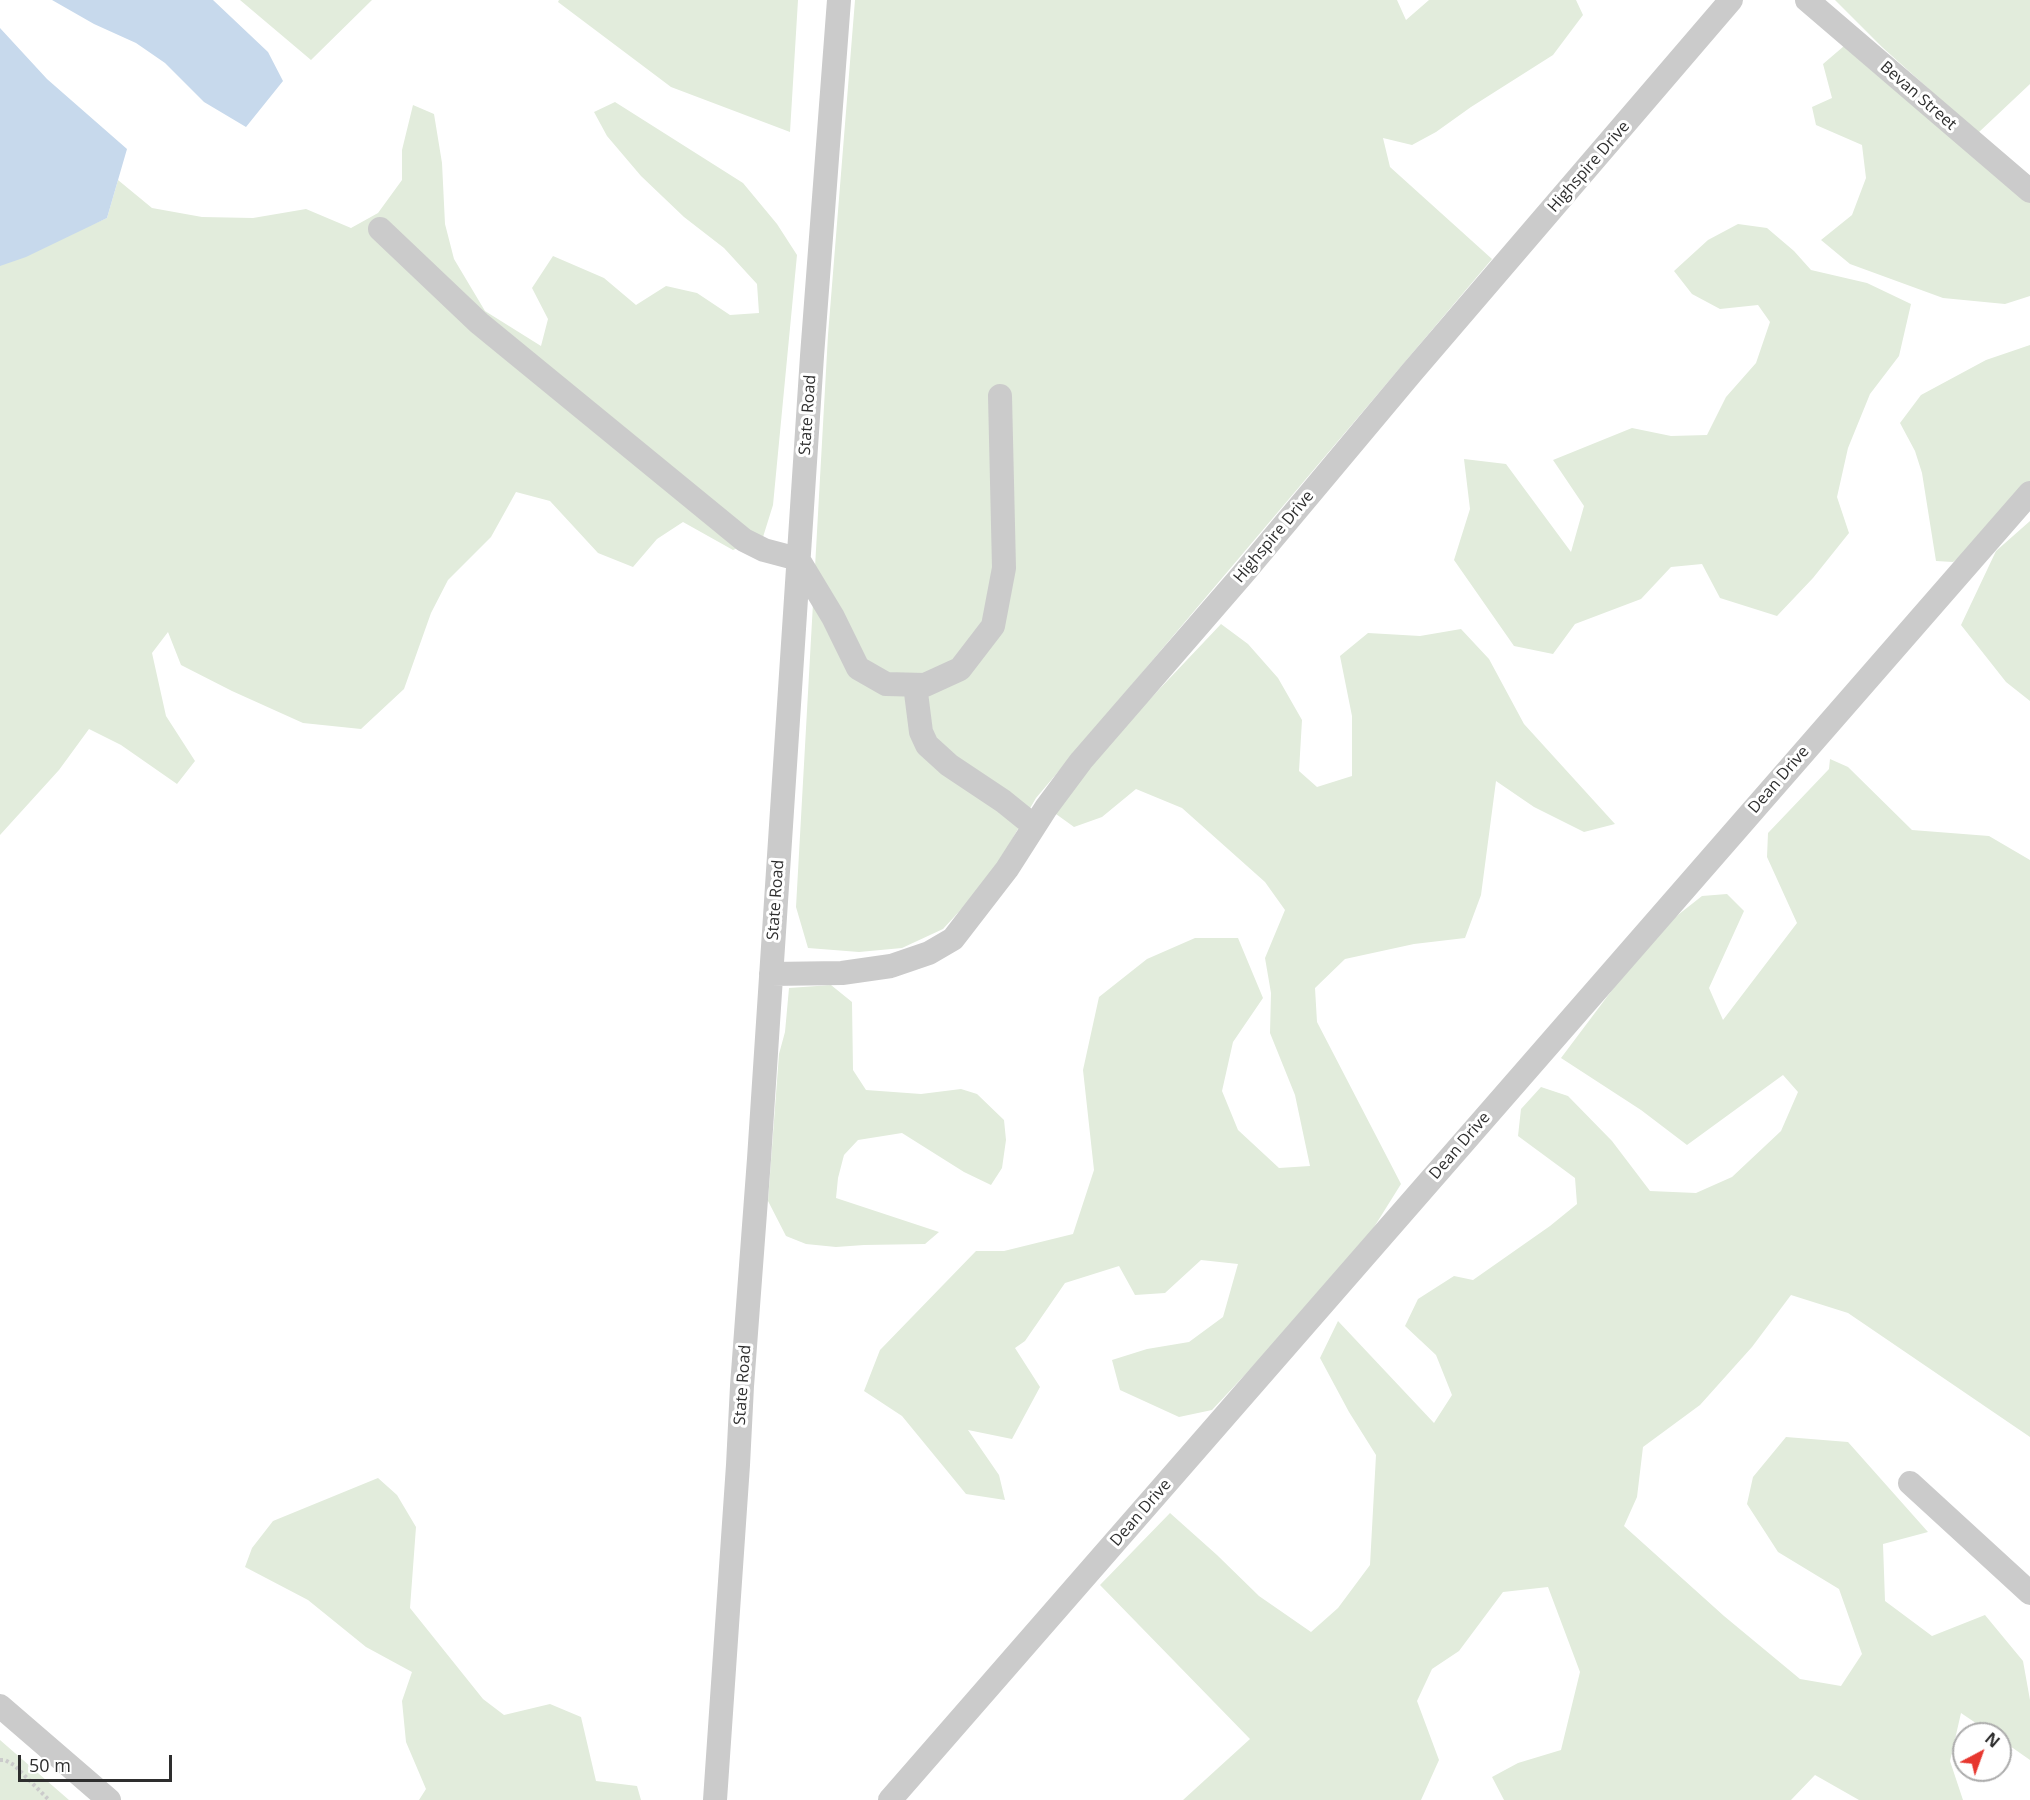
<!DOCTYPE html>
<html>
<head>
<meta charset="utf-8">
<style>
	body { margin:0 }
	#map { position:relative; width:2030px; height:1800px; overflow:hidden; background:#fff; font-family:"Open Sans",sans-serif }
	canvas { display:block }
	.north { position:absolute; left:1952px; top:1722px; width:60px; height:60px; box-sizing:border-box; background:#fff; border:2px solid #ababab; border-radius:50%; rotate:41deg; font-size:16px; font-weight:700; line-height:24px; text-align:center; color:#2e2e2e }
	.north::after { content:''; display:block; margin:auto; width:21px; height:27px; background:#e7372f; clip-path:polygon(50% 0,100% 100%,50% 72%,0 100%) }
	.scale { position:absolute; left:18px; top:1755px; width:154px; height:27px; box-sizing:border-box; border:3px solid #2e2e2e; border-top:0; padding-left:8px; font-size:18px; line-height:21px; white-space:nowrap; color:#2e2e2e; -webkit-text-stroke:4px #fff; paint-order:stroke }
</style>
</head>
<body>
<div id="map">
<canvas width="2030" height="1800"></canvas>
<div class="north">N</div>
<div class="scale">50 m</div>
</div>
<script>
const c = document.querySelector('canvas').getContext('2d');
c.lineJoin = 'round';
function paint(path, color) {
  c.fillStyle = color;
  c.fill(path, 'evenodd');
}
function shape(rows) {
  const path = new Path2D();
  for (const r of rows) {
    path.moveTo(r[0], r[1]);
    for (let i = 2; i < r.length; i += 2) path.lineTo(r[i], r[i + 1]);
  }
  return path;
}
function strokePath(path, color, width, dash) {
  c.strokeStyle = color;
  c.lineWidth = width;
  c.lineCap = dash ? 'butt' : 'round';
  c.setLineDash(dash || []);
  c.stroke(path);
}
function write(font, color, halo, rows, align = 'center') {
  c.font = font + ' "Open Sans",sans-serif';
  c.lineWidth = 6;
  c.setLineDash([]);
  c.textBaseline = 'middle';
  c.strokeStyle = halo;
  c.fillStyle = color;
  for (const [text, x, y, turn = 0] of rows) {
    c.save();
    c.translate(x, y);
    c.rotate((+turn || 0) * Math.PI / 180);
    c.textAlign = isNaN(turn) ? turn : align;
    if (halo) c.strokeText(text, 0, 0);
    c.fillText(text, 0, 0);
    c.restore();
  }
}
paint(shape([
	[240,0,372,0,311,60],
	[559,0,798,0,790,132,671,87,558,2],
	[855,0,1397,0,1406,20,1429,0,1576,0,1583,15,1553,55,1471,107,1436,132,1412,145,1383,138,1390,167,1492,259,1036,798,989,879,943,929,902,948,859,952,808,948,796,907,828,335],
	[1835,0,2030,0,2030,84,1978,133,1882,47],
	[1844,46,2030,202,2030,296,2005,304,1943,298,1850,264,1821,240,1852,215,1866,178,1862,145,1816,125,1812,107,1832,98,1823,64],
	[615,102,743,183,777,224,797,255,773,505,763,537,733,550,683,522,657,539,633,567,598,553,550,501,516,492,491,537,448,580,431,613,404,689,361,729,303,723,232,691,181,665,168,632,152,653,166,716,195,761,177,784,121,745,89,729,59,770,0,835,0,265,107,218,118,180,152,208,202,217,253,218,306,209,351,228,378,213,402,180,402,150,413,105,434,114,442,163,445,224,454,259,485,311,541,346,548,319,532,288,553,256,604,278,636,305,666,286,697,293,730,315,759,313,757,284,724,248,684,217,641,176,607,136,594,112],
	[1738,224,1767,228,1794,251,1811,270,1867,283,1911,304,1899,356,1870,394,1848,448,1837,497,1849,533,1813,578,1777,616,1720,598,1702,564,1671,567,1641,599,1575,624,1553,654,1514,646,1454,560,1470,509,1464,459,1506,464,1571,552,1584,506,1553,460,1632,428,1671,436,1707,435,1726,397,1756,363,1770,322,1758,305,1720,309,1692,294,1674,271,1708,240],
	[2030,345,2030,481,1972,548,1953,562,1936,561,1922,473,1915,451,1900,423,1921,395,1986,360],
	[2030,521,2030,701,2006,682,1961,625,1996,551],
	[1221,624,1248,644,1278,678,1302,720,1299,771,1317,787,1352,776,1352,716,1340,656,1368,633,1420,636,1461,629,1489,659,1524,724,1615,824,1584,832,1534,807,1496,781,1481,895,1465,938,1414,944,1345,959,1315,988,1317,1022,1401,1184,1356,1256,1212,1410,1179,1417,1120,1390,1112,1360,1147,1349,1189,1342,1223,1317,1238,1264,1201,1260,1165,1293,1135,1295,1119,1266,1065,1283,1025,1341,1015,1348,1040,1387,1012,1439,968,1430,999,1475,1005,1500,966,1494,902,1416,864,1391,880,1350,976,1251,1004,1251,1073,1234,1094,1170,1083,1070,1099,997,1147,959,1195,938,1238,938,1263,998,1233,1042,1222,1091,1238,1130,1279,1168,1310,1166,1295,1095,1270,1033,1271,993,1265,958,1285,910,1265,882,1182,808,1136,789,1102,817,1074,827,1056,814,1081,772],
	[1830,759,1848,767,1912,830,1989,836,2030,860,2030,1437,1848,1313,1791,1295,1752,1347,1700,1405,1643,1447,1637,1497,1624,1526,1724,1616,1800,1679,1841,1686,1862,1654,1839,1589,1778,1552,1747,1504,1753,1477,1786,1437,1848,1442,1928,1532,1883,1544,1885,1601,1932,1636,1985,1615,2023,1661,2030,1700,2030,1760,2000,1739,2000,1734,1992,1734,1961,1713,1950,1761,1963,1800,1859,1800,1815,1775,1791,1800,1504,1800,1492,1777,1518,1763,1561,1750,1580,1672,1548,1587,1503,1592,1459,1651,1432,1669,1417,1701,1439,1760,1421,1800,1183,1800,1250,1739,1100,1585,1170,1513,1217,1555,1259,1596,1311,1632,1338,1608,1370,1565,1376,1455,1349,1412,1320,1358,1338,1321,1434,1423,1452,1395,1436,1355,1405,1326,1418,1299,1454,1276,1473,1280,1550,1226,1577,1204,1575,1178,1518,1136,1521,1109,1541,1087,1568,1096,1612,1141,1650,1191,1696,1193,1732,1177,1781,1131,1798,1092,1783,1075,1687,1145,1641,1110,1561,1058,1655,933,1702,896,1727,894,1744,911,1709,988,1723,1020,1797,923,1767,857,1768,833,1829,769],
	[831,985,852,1002,853,1070,866,1090,921,1094,961,1089,977,1094,1004,1120,1006,1140,1002,1168,991,1185,964,1172,902,1133,858,1140,844,1155,838,1178,836,1198,939,1232,925,1244,864,1245,836,1247,806,1244,786,1236,768,1201,779,1054,785,1032,789,988],
	[378,1478,397,1495,416,1527,410,1608,483,1699,504,1715,550,1704,581,1717,596,1781,637,1786,641,1800,419,1800,426,1789,406,1742,402,1701,412,1672,366,1647,308,1600,245,1567,252,1548,273,1521],
	[0,1740,69,1800,0,1800]
]), '#e2ecdc');
paint(shape([
	[52,0,213,0,268,52,283,81,246,127,204,102,165,63,136,43,94,24],
	[0,28,47,79,127,149,107,218,26,257,0,266]
]), '#c7d9ec');
strokePath(shape([
	[0,1760,5,1760,14,1765,49,1800]
]), '#cbcbcb', 4, [3, 3]);
strokePath(shape([
	[1807,0,2030,191],
	[380,229,479,323,744,540,764,550,798,559,833,617,858,668,886,684,925,685,960,669,993,626,1004,568,1000,396],
	[915,685,921,732,927,745,949,765,1003,801,1034,826],
	[771,974,842,973,891,966,929,953,953,939,1007,869,1046,808,1081,761,1243,574,1412,372,1731,0],
	[1910,1483,2030,1593],
	[0,1706,109,1800],
	[715,1800,738,1465,742,1386,759,1159,812,356,839,0],
	[890,1800,2030,493]
]), '#cbcbcb', 24);
write('16px', '#2e2e2e', '#fff', [
	["Bevan Street",1918,96,41],
	["Highspire Drive",1589,167,-49],
	["State Road",808,415,-86],
	["Highspire Drive",1274,537,-50],
	["Dean Drive",1779,780,-49],
	["State Road",776,900,-86],
	["Dean Drive",1460,1146,-49],
	["State Road",743,1385,-86],
	["Dean Drive",1141,1513,-49]
]);
</script>
</body>
</html>
